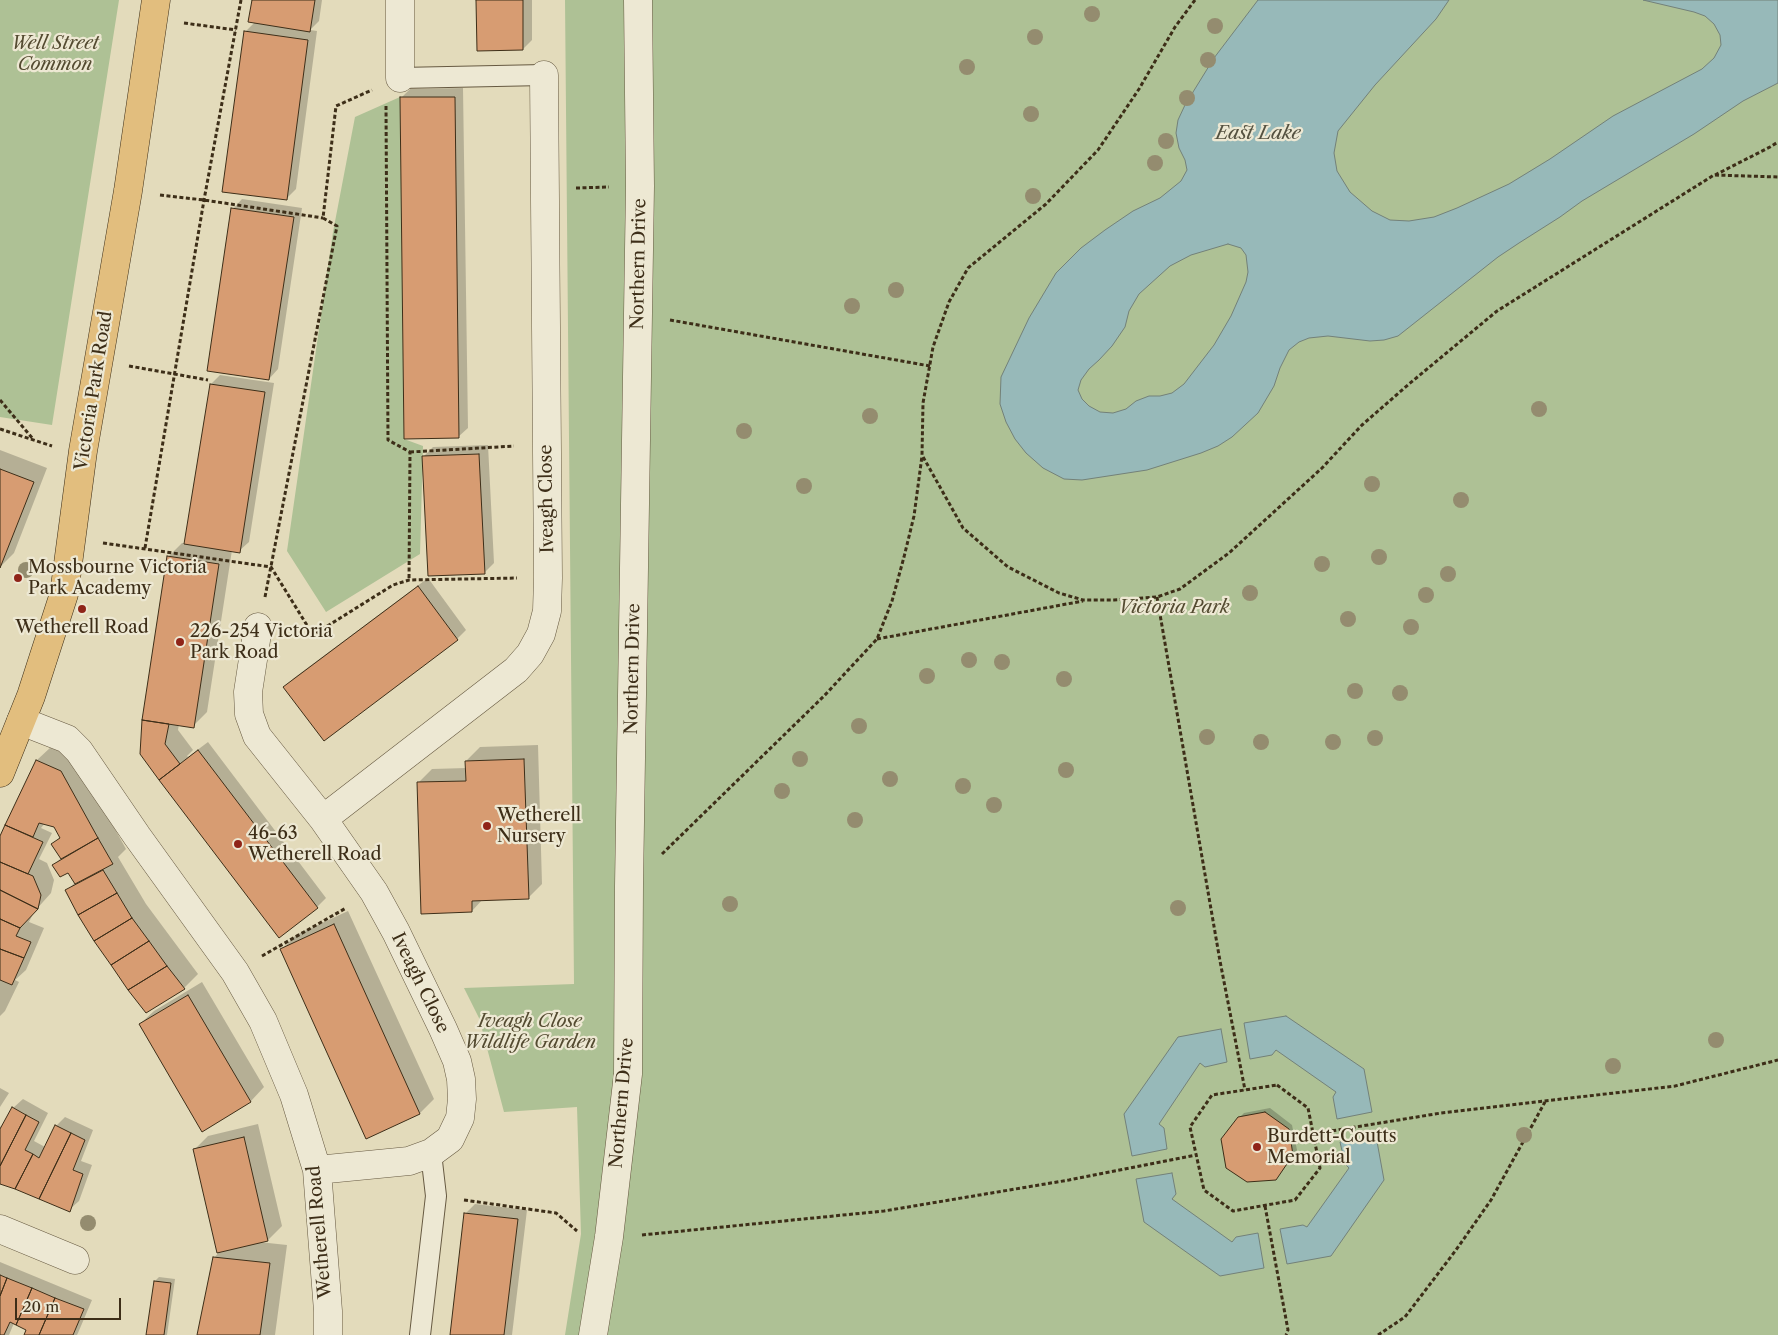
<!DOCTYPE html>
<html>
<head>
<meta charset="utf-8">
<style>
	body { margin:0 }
	#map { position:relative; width:1778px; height:1335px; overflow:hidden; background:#e3dbbb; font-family:"Libre Caslon Text",serif }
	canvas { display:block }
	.scale { position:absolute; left:15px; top:1298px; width:106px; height:22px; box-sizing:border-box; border:2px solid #3d2e18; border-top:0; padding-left:6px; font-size:15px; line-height:18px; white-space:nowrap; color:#3d2e18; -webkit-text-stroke:4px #ede8d3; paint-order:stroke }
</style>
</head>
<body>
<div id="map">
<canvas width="1778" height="1335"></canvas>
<div class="scale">20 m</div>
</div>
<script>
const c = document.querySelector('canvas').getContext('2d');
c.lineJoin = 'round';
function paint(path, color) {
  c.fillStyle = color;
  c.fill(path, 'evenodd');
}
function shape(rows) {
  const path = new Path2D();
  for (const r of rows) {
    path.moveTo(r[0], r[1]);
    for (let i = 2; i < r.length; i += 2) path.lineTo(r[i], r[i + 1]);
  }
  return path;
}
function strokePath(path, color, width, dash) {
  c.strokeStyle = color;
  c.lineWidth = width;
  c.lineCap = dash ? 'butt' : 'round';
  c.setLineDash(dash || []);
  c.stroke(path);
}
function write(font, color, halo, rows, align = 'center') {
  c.font = font + ' "Libre Caslon Text",serif';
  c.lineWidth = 4.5;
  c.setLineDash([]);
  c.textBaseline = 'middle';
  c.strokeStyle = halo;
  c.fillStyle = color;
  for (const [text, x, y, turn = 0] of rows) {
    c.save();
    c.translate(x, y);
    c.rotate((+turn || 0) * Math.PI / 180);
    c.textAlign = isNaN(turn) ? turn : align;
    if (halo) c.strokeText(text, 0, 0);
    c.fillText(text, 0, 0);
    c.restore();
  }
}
paint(shape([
	[0,0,119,0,52,425,0,417],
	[565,0,1778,0,1778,1335,565,1335,581,1234,577,1107,504,1112,479,1018,464,988,574,984],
	[400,97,404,439,423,446,420,554,326,612,287,551,333,232,355,117]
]), '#aec195');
const water = shape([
	[1258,0,1449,0,1436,19,1375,85,1338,131,1334,153,1337,171,1350,192,1372,211,1390,220,1409,221,1434,217,1457,208,1509,184,1550,159,1613,116,1702,69,1714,58,1721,45,1720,35,1714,24,1705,16,1694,12,1643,0,1778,0,1778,83,1743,101,1694,134,1582,201,1560,217,1519,243,1498,257,1398,336,1384,340,1370,341,1328,336,1309,338,1299,342,1289,350,1280,368,1274,386,1258,413,1232,437,1218,446,1201,453,1147,470,1082,480,1064,479,1043,468,1026,453,1015,439,1006,422,1000,404,1001,377,1029,318,1056,273,1081,248,1105,230,1133,211,1160,198,1181,181,1187,170,1185,160,1179,148,1176,133,1178,120,1185,105,1214,58,1258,0],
	[1228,244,1241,248,1246,255,1248,272,1246,282,1231,316,1214,345,1184,384,1172,393,1160,396,1149,396,1136,401,1126,409,1113,413,1100,412,1089,406,1082,399,1078,390,1081,380,1089,369,1099,360,1112,346,1125,327,1129,311,1139,294,1170,266,1191,255,1228,244],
	[1286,1016,1364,1069,1372,1112,1337,1119,1333,1097,1336,1092,1276,1050,1272,1055,1250,1059,1244,1023,1286,1016],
	[1221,1029,1227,1062,1205,1067,1200,1063,1159,1124,1164,1128,1167,1149,1132,1156,1124,1114,1178,1037,1221,1029],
	[1376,1136,1384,1180,1331,1256,1287,1264,1280,1229,1303,1225,1307,1227,1349,1168,1345,1164,1340,1142,1376,1136],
	[1172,1173,1176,1194,1172,1199,1232,1242,1236,1237,1258,1233,1264,1268,1220,1276,1144,1222,1136,1179,1172,1173]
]);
paint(water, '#97b9b9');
strokePath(water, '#738179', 1);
paint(shape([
	[253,0,322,0,319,21,310,30,317,31,296,189,286,199,245,32,255,22],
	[477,0,532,0,532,40,523,49],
	[463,88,468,428,458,437,401,98,410,89],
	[242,199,302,208,278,369,269,379,233,209],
	[220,375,274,383,249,542,239,551,232,550,207,712,193,726,179,724,178,730,193,750,187,756,188,757,208,742,326,898,317,907,160,780,168,557,182,543,186,543,211,384],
	[488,445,494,563,484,573,424,456,433,447],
	[0,450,47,468,14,553,0,567],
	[428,578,466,630,457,639,285,687,294,678],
	[538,745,542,884,528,898,483,899,472,911,418,783,432,769,466,768,466,761,480,747],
	[51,747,75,757,126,849,118,857,146,904,198,974,184,988,67,891,75,882,68,871,54,865,61,858,53,844,60,837,55,826,45,823,41,828,52,833,39,859,47,863,54,880,51,893,34,912,29,922,44,928,26,970,15,980,19,982,5,1011,0,1016,0,838,37,760],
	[348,911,434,1099,420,1113,282,949,296,935],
	[202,982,264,1087,251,1101,203,1130,140,1024,154,1011],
	[0,1088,9,1093,0,1107],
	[23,1099,48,1113,34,1141,45,1147,56,1126,65,1117,93,1130,81,1161,92,1165,79,1201,69,1210,0,1182,0,1126,2,1128,13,1108],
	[1270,1108,1292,1125,1297,1150,1280,1174,1239,1118,1244,1113],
	[258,1124,282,1226,268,1240,259,1242,287,1245,275,1335,198,1335,214,1258,221,1250,194,1150,208,1136],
	[475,1204,527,1210,512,1335,451,1335,465,1214],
	[0,1262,92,1300,78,1333,77,1335,25,1335,28,1329,14,1323,9,1335,0,1335],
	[159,1277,175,1279,167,1335,147,1335,155,1281]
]), '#0003');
const building = shape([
	[252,0,315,0,310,32,248,22,252,0],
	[476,0,523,0,523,50,477,51,476,0],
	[244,31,308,40,287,200,222,192,244,31],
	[400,97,455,97,459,438,404,439,400,97],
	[231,208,294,217,269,380,207,371,231,208],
	[210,384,265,392,240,553,184,544,210,384],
	[479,454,485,574,428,576,422,456,479,454],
	[0,469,34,482,0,568,0,469],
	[167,556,219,564,194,728,142,720,167,556],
	[418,586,458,640,324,741,283,687,418,586],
	[142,720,169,724,165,744,180,764,159,780,140,754,142,720],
	[198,750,318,908,279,938,159,780,198,750],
	[524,759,529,899,472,901,472,912,421,914,417,782,466,781,465,761,524,759],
	[36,760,61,771,98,838,61,859,51,844,60,838,54,827,39,823,33,837,5,825,36,760],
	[5,825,43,842,28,874,0,862,0,836,5,825],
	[98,838,113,864,75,884,68,873,60,877,52,865,98,838],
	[0,862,33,876,41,895,38,909,0,890,0,862],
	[103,870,117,893,78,915,65,890,103,870],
	[0,890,38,909,20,928,0,919,0,890],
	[117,893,132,918,94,941,78,915,117,893],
	[132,918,149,941,111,965,94,941,132,918],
	[0,919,20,928,16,936,31,942,24,958,0,949,0,919],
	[334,924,420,1114,366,1139,280,949,334,924],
	[149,941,167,966,128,990,111,965,149,941],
	[0,949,24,958,12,985,0,980,0,949],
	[167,966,185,989,146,1013,128,990,167,966],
	[188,995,251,1102,202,1132,139,1024,188,995],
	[12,1107,26,1115,0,1166,0,1129,12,1107],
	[1265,1112,1289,1129,1293,1155,1276,1180,1247,1182,1226,1168,1221,1139,1238,1117,1265,1112],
	[26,1115,39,1122,25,1150,33,1154,15,1189,0,1184,0,1166,26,1115],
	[55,1125,71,1133,39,1199,15,1189,33,1154,39,1158,55,1125],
	[71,1133,85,1140,73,1170,83,1174,70,1212,39,1199,71,1133],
	[244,1137,268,1241,217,1253,193,1149,244,1137],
	[464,1213,518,1219,504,1335,450,1335,464,1213],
	[213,1257,270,1263,260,1335,197,1335,213,1257],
	[0,1275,7,1278,0,1296,0,1275],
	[7,1278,32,1288,16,1325,10,1322,4,1335,0,1335,0,1296,7,1278],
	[154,1281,171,1283,164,1335,146,1335,154,1281],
	[32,1288,55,1298,39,1335,24,1335,26,1330,16,1325,32,1288],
	[55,1298,84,1309,73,1335,39,1335,55,1298]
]);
paint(building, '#d79c72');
strokePath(building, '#3d2e18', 1);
const service = shape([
	[400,78,544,75],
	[420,1335,436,1196,431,1153]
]);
const pedestrian = shape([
	[593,1335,609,1237,628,1074,629,885,640,186,638,0]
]);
const minor = shape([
	[400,78,400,0],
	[258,627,248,692,249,714,257,736,323,819],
	[21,721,67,739,79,751,137,836,235,972,263,1021,294,1095,317,1170,328,1311,328,1335],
	[317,1170,409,1161,431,1153,450,1139,460,1118,462,1099,461,1079,457,1061,443,1029,396,932,374,892,323,819,516,670,530,654,541,634,547,611,548,578,544,75],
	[0,1229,75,1260]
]);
const primary = shape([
	[0,773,31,696,64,594,83,451,128,191,156,0]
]);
strokePath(service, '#665941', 22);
strokePath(pedestrian, '#665941', 29);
strokePath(minor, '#665941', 29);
strokePath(primary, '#3d2e18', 29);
strokePath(shape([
	[1195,0,1175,27,1139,89,1098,150,1046,204,968,268,949,302,933,347,923,403,922,455,963,528,1008,567,1059,593,1083,600,1114,600,1157,597,1180,589,1229,553,1322,468,1362,425,1409,384,1497,311,1714,175,1778,177],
	[184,23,236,30],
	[386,106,388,440,410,452,409,580],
	[1715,175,1770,147,1778,142],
	[576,188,609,187],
	[160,195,204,200,323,218],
	[670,320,930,366],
	[129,366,208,380],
	[0,400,33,439],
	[0,429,52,446],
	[410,452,514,446],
	[103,543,271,567,313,635,393,585,409,580,517,578],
	[145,548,204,200,241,0],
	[265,597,337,226,323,218,336,106,372,90],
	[1157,597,1220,961,1245,1090],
	[877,639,1083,601],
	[662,854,824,696,877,639,892,601,904,557,914,516,922,456],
	[262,956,346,908],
	[1277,1085,1308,1108,1320,1168,1295,1200,1233,1211,1204,1190,1190,1127,1212,1095,1277,1085],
	[1313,1134,1441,1113,1675,1086,1778,1060],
	[464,1200,556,1213,577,1231],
	[1265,1206,1288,1330,1286,1335],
	[642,1235,884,1211,1069,1180,1196,1155],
	[1378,1335,1405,1317,1456,1250,1491,1200,1545,1102]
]), '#3d2e18', 3, [4, 2.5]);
strokePath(service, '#ede8d3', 20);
strokePath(pedestrian, '#ede8d3', 28);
strokePath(minor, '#ede8d3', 28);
strokePath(primary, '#e2be7e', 28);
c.fillStyle = '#948c6f';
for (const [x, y] of [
	[1092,14],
	[1215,26],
	[1035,37],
	[1208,60],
	[967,67],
	[1187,98],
	[1031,114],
	[1166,141],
	[1155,163],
	[1033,196],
	[896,290],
	[852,306],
	[1539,409],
	[870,416],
	[744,431],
	[1372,484],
	[804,486],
	[1461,500],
	[1379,557],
	[1322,564],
	[26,570],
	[1448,574],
	[1250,593],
	[1426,595],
	[1348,619],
	[1411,627],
	[969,660],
	[1002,662],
	[927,676],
	[1064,679],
	[1355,691],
	[1400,693],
	[859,726],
	[1207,737],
	[1375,738],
	[1261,742],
	[1333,742],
	[800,759],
	[1066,770],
	[890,779],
	[963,786],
	[782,791],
	[994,805],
	[855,820],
	[730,904],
	[1178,908],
	[1716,1040],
	[1613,1066],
	[1524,1135],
	[88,1223]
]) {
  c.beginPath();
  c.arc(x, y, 8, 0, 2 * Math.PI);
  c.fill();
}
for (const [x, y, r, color] of [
	[18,578,5,"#8f2418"],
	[82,609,5,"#8f2418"],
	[180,642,5,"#8f2418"],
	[487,826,5,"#8f2418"],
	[238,844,5,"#8f2418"],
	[1257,1147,5,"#8f2418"]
]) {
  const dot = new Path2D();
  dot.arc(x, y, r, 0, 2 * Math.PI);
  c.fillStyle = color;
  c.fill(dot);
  strokePath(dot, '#ede8d3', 2);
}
write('italic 18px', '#544b31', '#ede8d3', [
	["Well Street",55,44],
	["Common",55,65],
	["Victoria Park",1174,608],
	["Iveagh Close",530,1022],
	["Wildlife Garden",530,1043]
]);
write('18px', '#3d2e18', '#ede8d3', [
	["Northern Drive",639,264,-89],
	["Victoria Park Road",94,391,-81],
	["Iveagh Close",547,499,-91],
	["Northern Drive",633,669,-89],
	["Iveagh Close",420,983,64],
	["Northern Drive",622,1103,-85],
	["Wetherell Road",320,1232,-95]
]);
write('18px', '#3d2e18', '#ede8d3', [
	["Mossbourne Victoria",28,568],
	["Park Academy",28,589],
	["Wetherell Road",82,628,"center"],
	["226-254 Victoria",190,632],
	["Park Road",190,653],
	["Wetherell",497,816],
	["Nursery",497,837],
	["46-63",248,834],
	["Wetherell Road",248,855],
	["Burdett-Coutts",1267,1137],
	["Memorial",1267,1158]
], 'left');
write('italic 19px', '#545140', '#ede8d3', [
	["East Lake",1258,134]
]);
</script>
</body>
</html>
